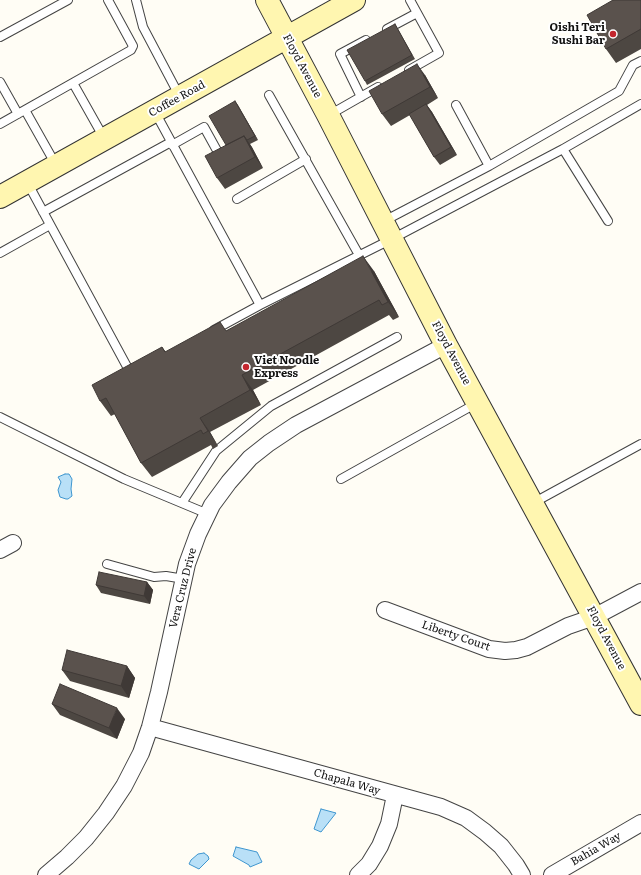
<!DOCTYPE html>
<html>
<head>
<meta charset="utf-8">
<style>
	body { margin:0 }
	canvas { display:block; background:#fffdf5 }
</style>
</head>
<body>
<canvas width="641" height="875"></canvas>
<script>
const c = document.querySelector('canvas').getContext('2d');
c.lineJoin = 'round';
function paint(path, color) {
  c.fillStyle = color;
  c.fill(path, 'evenodd');
}
function shape(rows) {
  const path = new Path2D();
  for (const r of rows) {
    path.moveTo(r[0], r[1]);
    for (let i = 2; i < r.length; i += 2) path.lineTo(r[i], r[i + 1]);
  }
  return path;
}
function strokePath(path, color, width, dash) {
  c.strokeStyle = color;
  c.lineWidth = width;
  c.lineCap = dash ? 'butt' : 'round';
  c.setLineDash(dash || []);
  c.stroke(path);
}
function write(font, color, halo, rows, align = 'center') {
  c.font = font + ' Literata,serif';
  c.lineWidth = 4;
  c.setLineDash([]);
  c.textBaseline = 'middle';
  c.strokeStyle = halo;
  c.fillStyle = color;
  for (const [text, x, y, turn = 0] of rows) {
    c.save();
    c.translate(x, y);
    c.rotate((+turn || 0) * Math.PI / 180);
    c.textAlign = isNaN(turn) ? turn : align;
    if (halo) c.strokeText(text, 0, 0);
    c.fillText(text, 0, 0);
    c.restore();
  }
}
const water = shape([
	[65,474,69,474,72,479,71,489,72,496,68,499,66,499,60,497,58,490,61,482,58,477,65,474],
	[321,809,336,813,321,832,314,829,321,809],
	[236,847,257,852,262,862,250,867,249,865,233,856,236,847],
	[204,853,208,856,209,859,199,869,189,864,191,860,198,854,204,853]
]);
paint(water, '#b9e0f7');
strokePath(water, '#3f96cf', 1);
const lane = shape([
	[136,0,143,27,180,97],
	[387,29,417,13],
	[0,37,68,0],
	[409,70,439,53,410,0],
	[0,82,18,114],
	[73,83,104,138],
	[269,95,359,255],
	[361,97,340,54,366,40],
	[456,105,489,166],
	[25,110,56,165],
	[155,112,260,305],
	[329,115,378,87],
	[0,124,131,50,133,46,108,0],
	[172,145,204,127,220,156],
	[563,149,608,221],
	[27,182,131,374],
	[237,199,306,159],
	[43,212,171,142],
	[384,221,489,166,619,91,633,65,641,61],
	[0,253,50,225],
	[214,330,260,305,392,239,563,149,641,104],
	[0,417,124,479,208,514],
	[341,479,477,403],
	[182,503,216,451,271,406,397,337],
	[533,503,641,444],
	[107,564,154,577,166,576,184,579]
]);
const street = shape([
	[0,550,13,543],
	[385,610,489,649,505,651,516,650,527,647,568,626,594,617,641,592],
	[150,727,441,807,466,818,485,832,501,846,516,865,522,875],
	[46,875,67,857,86,838,106,813,124,786,141,753,150,727,159,692,187,564,198,534,212,505,229,482,250,458,269,443,296,425,446,345],
	[358,875,369,864,380,846,389,824,395,795],
	[552,875,641,823]
]);
const secondary = shape([
	[267,0,328,115,446,345,641,704],
	[0,197,354,0]
]);
strokePath(lane, '#444', 10);
strokePath(street, '#444', 18);
strokePath(secondary, '#333', 24);
strokePath(lane, '#fff', 8);
strokePath(street, '#fff', 16);
strokePath(secondary, '#fff6b0', 22);
paint(shape([
	[641,0,641,49,616,63,606,49],
	[395,24,415,59,367,85,365,81],
	[425,75,438,98,427,105,432,112,457,155,440,165,434,157,410,115,391,126,382,114],
	[235,101,258,140,250,144,263,168,225,189,217,178,226,145],
	[374,271,399,317,393,320,389,315,253,390,261,405,210,432,218,446,213,449,211,445,152,477,141,463,115,414,111,416,100,401,162,347,166,352,226,331],
	[147,582,153,590,150,604,101,593,96,585],
	[127,666,135,678,129,698,70,681,62,670],
	[52,704,125,719,117,739,60,715]
]), '#4d4742');
paint(shape([
	[417,64,425,75,438,98,430,87],
	[235,101,238,105,258,140,255,136],
	[426,104,432,112,457,155,451,147],
	[244,136,252,147,263,168,255,157],
	[363,256,374,271,399,317,388,302],
	[242,375,253,390,261,405,250,390],
	[200,418,210,432,218,446,208,431],
	[147,582,153,590,150,604,144,596],
	[127,666,135,678,129,698,121,686],
	[117,708,125,719,117,739,109,728]
]), '#3f3936');
const building = shape([
	[613,0,641,0,641,29,606,49,587,15,613,0],
	[395,24,412,55,365,81,347,50,395,24],
	[417,64,430,87,382,114,369,91,417,64],
	[235,101,255,136,247,140,244,136,226,145,209,116,235,101],
	[426,104,451,147,434,157,409,114,426,104],
	[244,136,255,157,217,178,205,156,244,136],
	[363,256,388,302,382,305,379,300,242,375,250,390,200,418,208,431,203,434,201,430,141,463,106,398,100,401,92,385,162,347,165,352,220,322,226,331,363,256],
	[99,572,147,582,144,596,96,585,99,572],
	[67,650,127,666,121,686,62,670,67,650],
	[60,684,117,708,109,728,52,704,60,684]
]);
paint(building, '#5a524d');
strokePath(building, '#3f3936', 1);
for (const [x, y, r, color] of [
	[613,34,4,"#c4262e"],
	[246,367,4,"#c4262e"]
]) {
  const dot = new Path2D();
  dot.arc(x, y, r, 0, 2 * Math.PI);
  c.fillStyle = color;
  c.fill(dot);
  strokePath(dot, '#fff', 1.5);
}
write('bold 11px', '#111', '#fff', [
	["Oishi Teri",605,28],
	["Sushi Bar",605,41],
	["Viet Noodle",254,361,"left"],
	["Express",254,374,"left"]
], 'right');
write('11px', '#111', '#fff', [
	["Floyd Avenue",302,66,62],
	["Coffee Road",177,99,-29],
	["Floyd Avenue",451,353,62],
	["Vera Cruz Drive",183,588,-76],
	["Liberty Court",456,636,19],
	["Floyd Avenue",606,638,62],
	["Chapala Way",347,782,16],
	["Bahia Way",596,849,-30]
]);
</script>
</body>
</html>
